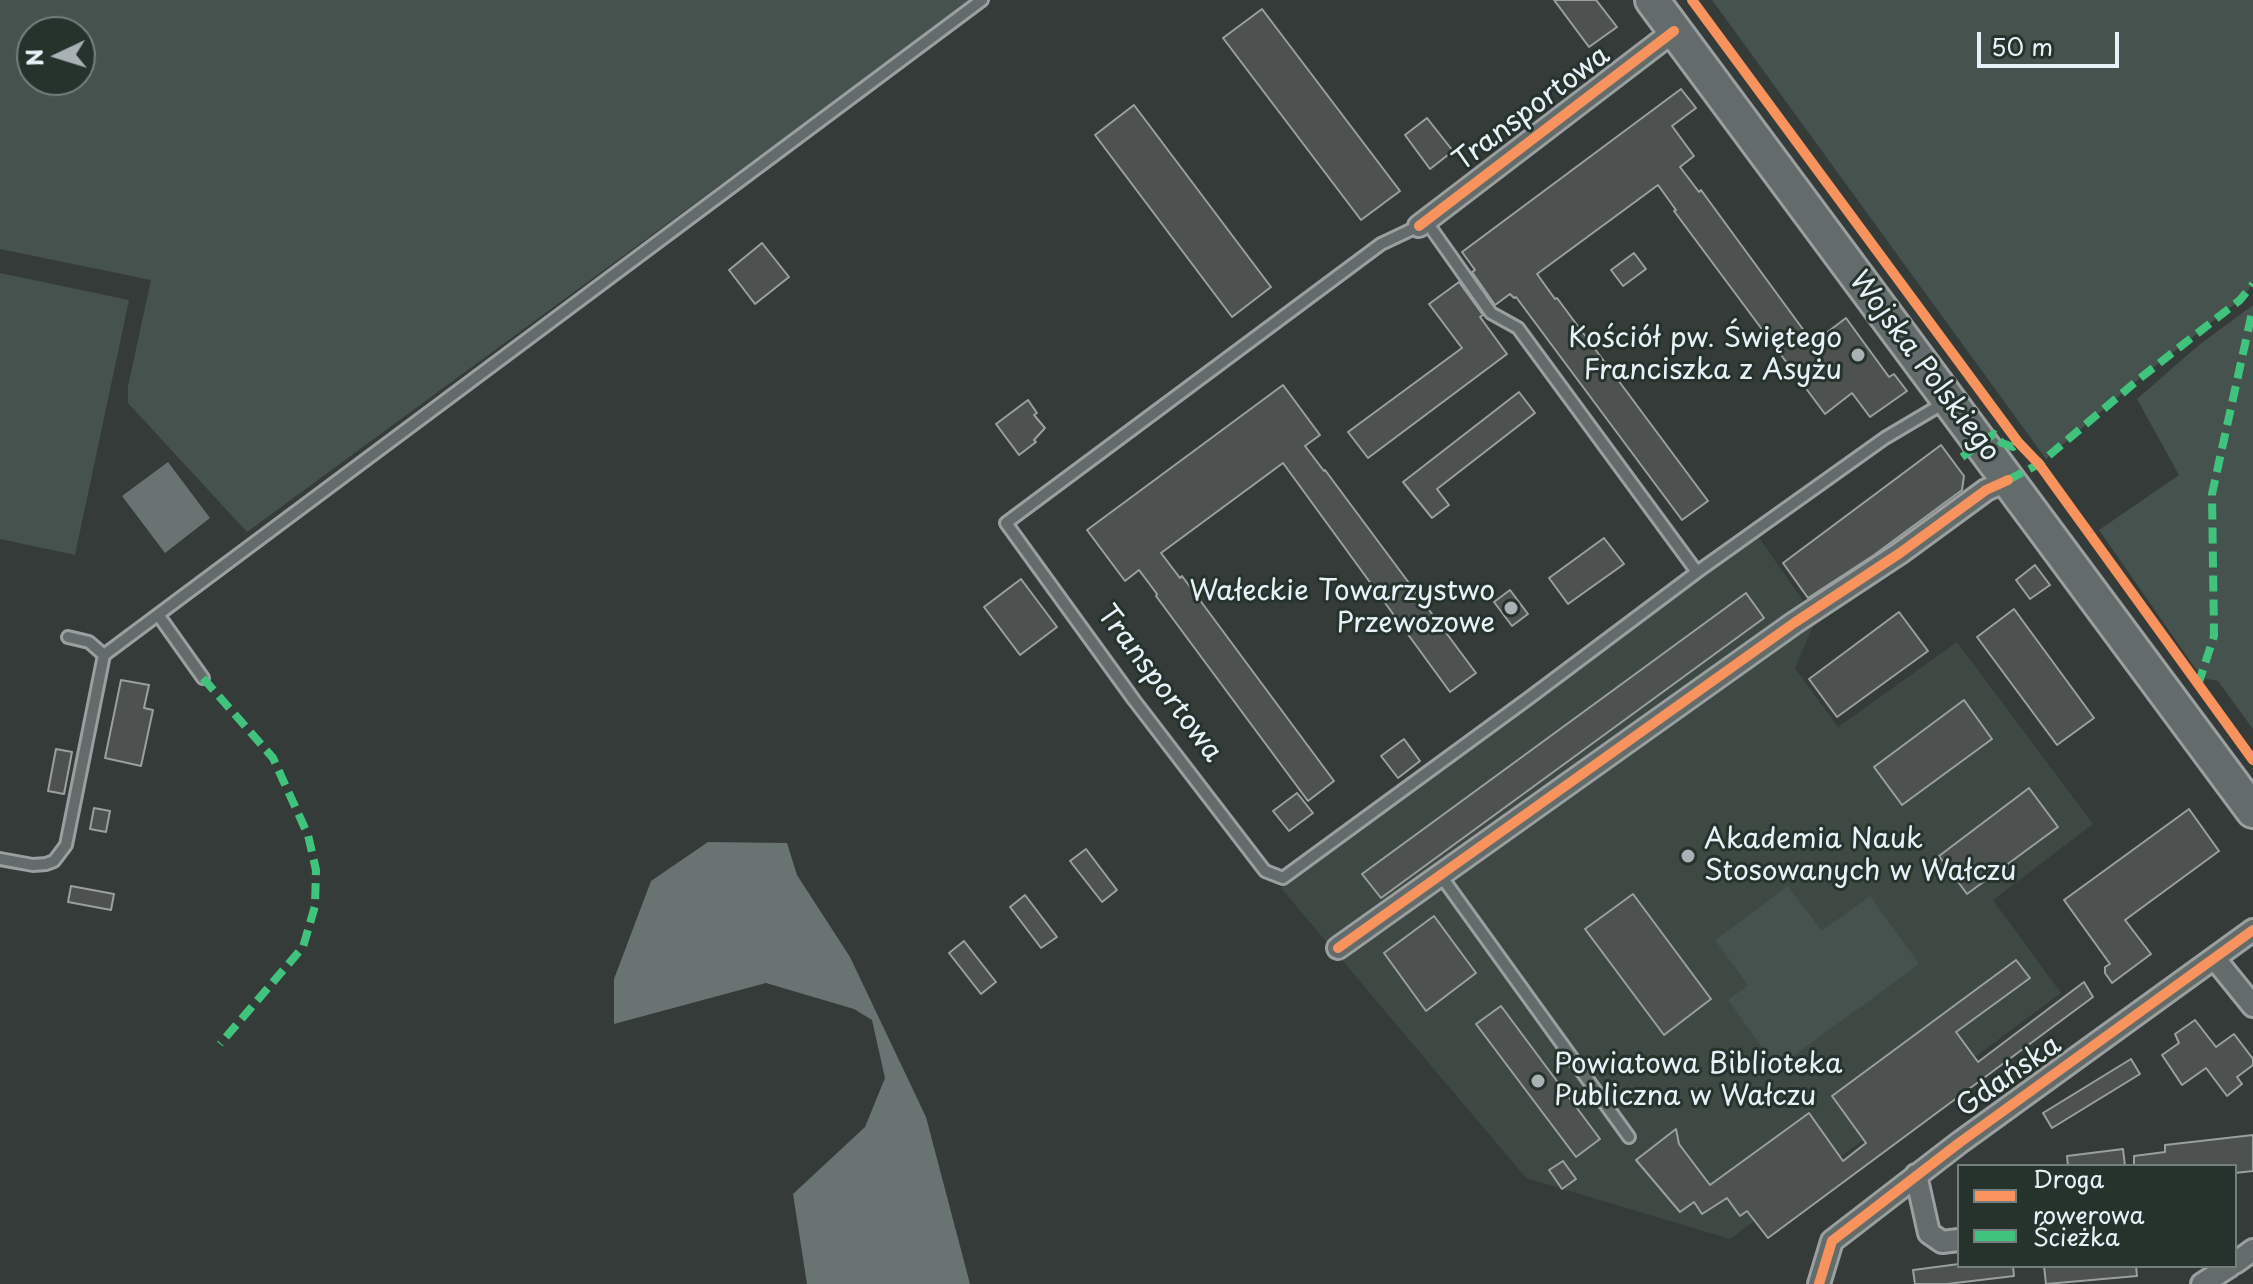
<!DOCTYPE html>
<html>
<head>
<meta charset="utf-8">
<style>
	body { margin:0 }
	#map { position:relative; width:2253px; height:1284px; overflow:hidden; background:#353b38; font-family:"Playpen Sans",sans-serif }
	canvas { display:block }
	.legend { position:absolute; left:1957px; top:1164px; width:280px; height:104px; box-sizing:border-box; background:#26332d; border:2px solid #747f7e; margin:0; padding:10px 14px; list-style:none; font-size:24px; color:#e8f1f8 }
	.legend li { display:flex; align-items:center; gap:16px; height:40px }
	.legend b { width:40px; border:2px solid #747f7e }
	.north { position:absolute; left:16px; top:16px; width:80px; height:80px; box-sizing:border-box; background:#26332d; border:2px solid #747f7e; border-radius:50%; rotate:266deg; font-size:22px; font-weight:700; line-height:32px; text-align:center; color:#e8f1f8 }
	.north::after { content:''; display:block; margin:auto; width:28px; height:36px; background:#a9b1b5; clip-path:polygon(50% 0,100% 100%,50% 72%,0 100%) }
	.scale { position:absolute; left:1977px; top:32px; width:142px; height:36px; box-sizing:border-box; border:4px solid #e8f1f8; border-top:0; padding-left:10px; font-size:24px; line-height:28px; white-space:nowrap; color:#e8f1f8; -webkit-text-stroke:6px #26332d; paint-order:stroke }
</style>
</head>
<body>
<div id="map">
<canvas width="2253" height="1284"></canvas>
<ul class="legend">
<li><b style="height:10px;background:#f8935d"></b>Droga rowerowa</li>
<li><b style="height:10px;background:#40c37c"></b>Ścieżka</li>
</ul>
<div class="north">N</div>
<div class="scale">50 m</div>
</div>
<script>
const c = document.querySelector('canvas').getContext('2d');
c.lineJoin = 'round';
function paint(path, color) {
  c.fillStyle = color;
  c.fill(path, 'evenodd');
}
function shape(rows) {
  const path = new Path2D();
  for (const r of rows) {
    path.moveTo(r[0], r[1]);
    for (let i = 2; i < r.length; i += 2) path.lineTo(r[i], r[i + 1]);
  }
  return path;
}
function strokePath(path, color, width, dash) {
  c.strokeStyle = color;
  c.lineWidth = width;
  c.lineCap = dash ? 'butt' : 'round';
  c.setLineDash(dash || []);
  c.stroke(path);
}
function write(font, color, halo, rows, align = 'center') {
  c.font = font + ' "Playpen Sans",sans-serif';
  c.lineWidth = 6;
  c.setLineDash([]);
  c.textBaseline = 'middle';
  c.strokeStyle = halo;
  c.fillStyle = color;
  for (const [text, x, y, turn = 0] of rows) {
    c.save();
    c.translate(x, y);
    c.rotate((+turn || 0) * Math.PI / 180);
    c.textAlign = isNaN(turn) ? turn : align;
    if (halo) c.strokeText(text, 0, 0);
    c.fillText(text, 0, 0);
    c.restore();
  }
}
paint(shape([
	[1757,535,1816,619,1795,668,1838,727,1957,642,2093,824,1993,900,2061,993,1730,1239,1526,1178,1281,888]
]), '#3e4944');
paint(shape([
	[0,0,972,0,247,532,128,403,128,386,151,280,0,249],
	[32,32,80,32,80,80,32,80],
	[1712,0,2253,0,2253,284,2240,300,2139,379,2046,459],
	[0,273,129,300,75,555,0,539],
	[2253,305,2253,729,2218,681,2202,678,2099,530,2179,475,2137,399,2199,345],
	[1788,886,1822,931,1870,896,1919,964,1777,1068,1728,1000,1748,985,1715,940]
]), '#46524e');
paint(shape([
	[168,462,210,518,165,553,122,496],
	[708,842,787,843,797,875,850,957,926,1117,970,1284,807,1284,793,1194,865,1127,885,1078,872,1020,854,1009,766,983,614,1024,614,979,651,881]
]), '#687372');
const building = shape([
	[1554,0,1596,0,1617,27,1589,47,1554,0],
	[1262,9,1400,191,1361,220,1223,38,1262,9],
	[1681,89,1696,108,1672,126,1694,156,1680,167,1699,192,1701,190,1813,343,1846,318,1889,377,1894,374,1907,391,1870,417,1852,393,1825,414,1674,211,1676,210,1658,185,1537,274,1555,299,1557,298,1708,501,1682,520,1516,297,1514,298,1510,294,1495,305,1472,272,1475,270,1462,252,1681,89],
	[1134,105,1271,287,1232,317,1095,135,1134,105],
	[1427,118,1453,151,1430,169,1405,135,1427,118],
	[762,243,789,277,755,304,729,270,762,243],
	[1634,253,1646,269,1623,286,1611,270,1634,253],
	[1459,282,1483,315,1480,317,1507,354,1368,458,1348,432,1462,348,1429,304,1459,282],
	[1283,385,1320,435,1305,446,1324,471,1325,470,1476,673,1450,692,1283,463,1161,553,1180,578,1182,576,1334,781,1308,801,1156,596,1157,594,1139,570,1125,581,1087,530,1283,385],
	[1519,392,1535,413,1437,489,1449,505,1432,518,1403,482,1519,392],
	[1028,400,1037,413,1034,415,1045,428,1034,440,1036,442,1019,455,996,424,1028,400],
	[1941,445,1964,476,1962,490,1874,555,1808,598,1783,563,1941,445],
	[1604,538,1624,564,1568,604,1549,578,1604,538],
	[2035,565,2050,585,2030,599,2016,580,2035,565],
	[1021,579,1057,627,1020,655,984,607,1021,579],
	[1510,590,1528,614,1512,626,1494,602,1510,590],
	[1746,593,1764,618,1381,898,1362,874,1746,593],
	[2014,609,2094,718,2057,745,1977,637,2014,609],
	[1899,612,1928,651,1837,717,1809,679,1899,612],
	[121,680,149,685,144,708,153,710,141,766,105,758,121,680],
	[1964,700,1992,739,1902,805,1874,767,1964,700],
	[1404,739,1420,761,1398,778,1381,756,1404,739],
	[56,749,72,752,64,794,48,791,56,749],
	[2029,788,2058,827,1967,894,1939,856,2029,788],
	[1297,793,1313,813,1289,831,1273,811,1297,793],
	[94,808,110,811,106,832,90,829,94,808],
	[2189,809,2219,851,2125,920,2151,954,2112,983,2105,973,2105,967,2110,964,2064,900,2189,809],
	[1086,849,1117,890,1102,902,1070,861,1086,849],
	[71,886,114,894,111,910,68,902,71,886],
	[1633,894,1711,999,1664,1035,1585,929,1633,894],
	[1025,895,1057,937,1041,948,1010,907,1025,895],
	[1434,916,1476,973,1426,1011,1384,953,1434,916],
	[964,941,996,982,981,994,949,953,964,941],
	[2016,960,2030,978,1956,1032,1978,1062,2084,982,2093,997,1768,1238,1747,1211,1740,1216,1727,1198,1702,1214,1694,1202,1680,1212,1636,1160,1676,1129,1679,1144,1710,1185,1809,1113,1843,1161,1866,1143,1832,1096,2016,960],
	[1501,1006,1600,1139,1576,1157,1476,1024,1501,1006],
	[2195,1020,2216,1047,2234,1034,2253,1059,2253,1065,2237,1077,2242,1084,2227,1096,2206,1068,2182,1085,2162,1055,2179,1043,2175,1034,2195,1020],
	[2131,1059,2140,1074,2052,1128,2043,1113,2131,1059],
	[2253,1135,2253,1171,2235,1173,2235,1166,2134,1166,2134,1156,2165,1152,2165,1145,2253,1135],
	[2123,1149,2125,1166,2068,1166,2067,1156,2123,1149],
	[1563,1161,1576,1179,1562,1189,1549,1170,1563,1161],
	[1959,1264,2013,1266,2014,1276,1947,1284,1915,1284,1913,1270,1959,1264],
	[2044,1266,2136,1266,2137,1276,2046,1284,2044,1266]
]);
paint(building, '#4d5250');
strokePath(building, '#9a9f9f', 2);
const service = shape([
	[1426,221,1491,313,1518,328,1697,572],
	[1419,226,1381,244,1006,523,1134,700,1265,871,1283,878,1529,698,1697,572,1885,438,1944,403],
	[159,616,203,678],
	[68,637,89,642,104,655],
	[0,859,33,865,46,864,54,861,66,845,104,655,982,0],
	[1441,876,1629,1137]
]);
const minor = shape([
	[1419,226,1674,31],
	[1338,948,1794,623,1900,553,1986,490,2008,480],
	[2215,959,2253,1006],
	[1916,1175,1929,1233,1942,1242,1959,1240],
	[2235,1263,2253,1250],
	[1819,1284,1832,1241,1959,1143,2253,930],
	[2202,1284,2230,1266]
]);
const primary = shape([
	[1652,0,2253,811]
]);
strokePath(service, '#9a9f9f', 16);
strokePath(minor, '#9a9f9f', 26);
strokePath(primary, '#9a9f9f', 38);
strokePath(service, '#646b6b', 10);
strokePath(minor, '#646b6b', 20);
strokePath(primary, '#646b6b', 32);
strokePath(shape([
	[1962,457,1994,434,2002,443,2013,447,2018,442],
	[2008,480,2039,464,2139,379,2240,300,2253,284],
	[203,678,273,758,308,835,316,870,315,906,303,947,220,1044],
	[2198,685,2214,636,2212,494,2253,308]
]), '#40c37c', 8, [16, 8]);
strokePath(shape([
	[1692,0,2018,442,2039,464,2253,760],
	[1419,226,1674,31],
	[1338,948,1794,623,1900,553,1986,490,2008,480],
	[1819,1284,1832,1241,1959,1143,2253,930]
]), '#f8935d', 10);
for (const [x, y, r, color] of [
	[1858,355,8,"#a9b1b5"],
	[1511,608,8,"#a9b1b5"],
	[1688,856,8,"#a9b1b5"],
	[1538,1081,8,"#a9b1b5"]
]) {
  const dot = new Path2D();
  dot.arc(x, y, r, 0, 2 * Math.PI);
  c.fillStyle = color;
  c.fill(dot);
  strokePath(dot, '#26332d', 3);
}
write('28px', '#e8f1f8', '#26332d', [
	["Transportowa",1532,109,-37],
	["Wojska Polskiego",1924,367,53],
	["Transportowa",1159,684,53],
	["Gdańska",2009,1077,-35]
]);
write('28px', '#e8f1f8', '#26332d', [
	["Kościół pw. Świętego",1842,339],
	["Franciszka z Asyżu",1842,371],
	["Wałeckie Towarzystwo",1495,592],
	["Przewozowe",1495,624],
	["Akademia Nauk",1704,840,"left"],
	["Stosowanych w Wałczu",1704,872,"left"],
	["Powiatowa Biblioteka",1554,1065,"left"],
	["Publiczna w Wałczu",1554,1097,"left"]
], 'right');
</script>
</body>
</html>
